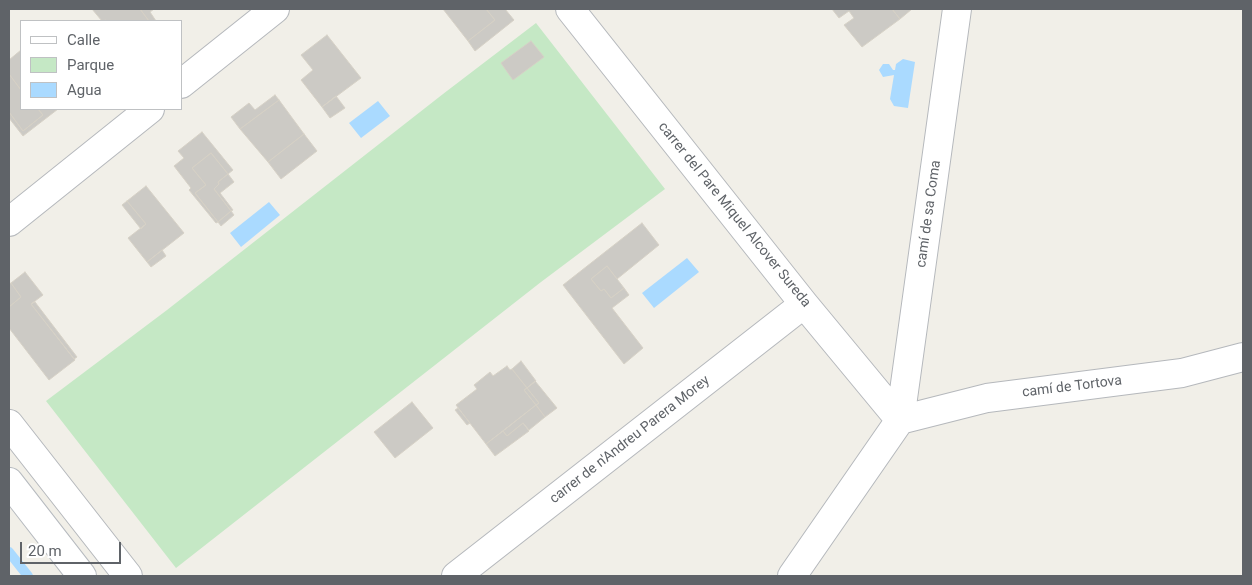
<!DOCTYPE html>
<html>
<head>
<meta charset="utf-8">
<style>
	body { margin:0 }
	#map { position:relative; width:1252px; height:585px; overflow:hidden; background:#f1efe8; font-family:Roboto,sans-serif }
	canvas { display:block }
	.frame { position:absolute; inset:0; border:10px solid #5f6368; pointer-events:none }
	.legend { position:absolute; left:20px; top:20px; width:162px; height:90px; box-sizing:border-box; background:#fff; border:1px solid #bfc1c3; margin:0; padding:6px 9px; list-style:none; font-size:15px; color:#5f6368 }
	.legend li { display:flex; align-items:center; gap:10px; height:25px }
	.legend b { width:25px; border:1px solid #bfc1c3 }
	.scale { position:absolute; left:20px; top:542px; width:101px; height:22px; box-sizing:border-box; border:2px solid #5f6368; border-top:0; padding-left:6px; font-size:15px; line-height:18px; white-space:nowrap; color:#5f6368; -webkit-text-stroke:4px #fff; paint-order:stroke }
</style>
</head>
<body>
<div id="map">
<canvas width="1252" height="585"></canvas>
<div class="frame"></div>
<ul class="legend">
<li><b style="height:6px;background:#fff"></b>Calle</li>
<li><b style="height:14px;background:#c5e8c5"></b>Parque</li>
<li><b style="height:14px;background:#aadaff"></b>Agua</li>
</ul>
<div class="scale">20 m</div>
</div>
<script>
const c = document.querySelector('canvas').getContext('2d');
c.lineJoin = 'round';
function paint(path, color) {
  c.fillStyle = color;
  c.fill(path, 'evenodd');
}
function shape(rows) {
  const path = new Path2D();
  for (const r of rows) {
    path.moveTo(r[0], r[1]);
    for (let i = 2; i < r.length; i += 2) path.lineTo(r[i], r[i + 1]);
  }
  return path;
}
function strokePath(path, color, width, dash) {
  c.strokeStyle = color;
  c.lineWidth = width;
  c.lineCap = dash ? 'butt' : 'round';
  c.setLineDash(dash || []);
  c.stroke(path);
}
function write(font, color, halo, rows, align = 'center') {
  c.font = font + ' Roboto,sans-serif';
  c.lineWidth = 5;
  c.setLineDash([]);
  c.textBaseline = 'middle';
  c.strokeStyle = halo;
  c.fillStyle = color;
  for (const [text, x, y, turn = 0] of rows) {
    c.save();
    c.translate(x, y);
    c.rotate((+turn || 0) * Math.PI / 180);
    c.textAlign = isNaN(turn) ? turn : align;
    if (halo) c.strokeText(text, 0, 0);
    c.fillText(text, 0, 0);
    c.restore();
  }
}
paint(shape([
	[536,23,665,189,541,282,176,568,46,401,167,310,443,94]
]), '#c5e8c5');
paint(shape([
	[903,59,915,62,908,108,894,106,890,99,894,75,883,77,879,70,883,64,889,64,893,70,895,70,896,64],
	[378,101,390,116,361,138,349,123],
	[269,202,280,215,241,247,230,233],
	[687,258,699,272,654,308,642,293]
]), '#aadaff');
strokePath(shape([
	[9,552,28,576]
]), '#aadaff', 10);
const building = shape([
	[92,9,140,9,149,21,107,21,106,20,102,21,92,9],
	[140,9,154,9,150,12,156,21,149,21,140,9],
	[443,9,486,9,495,20,468,41,443,9],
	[486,9,505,9,514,20,475,51,468,41,495,20,486,9],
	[832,9,892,9,900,19,862,47,844,25,854,18,849,11,839,18,832,9],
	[892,9,912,9,900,19,892,9],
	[327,35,361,78,322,107,301,80,313,70,301,55,327,35],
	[531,41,544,57,513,80,501,63,531,41],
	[21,50,21,90,9,74,9,60,21,50],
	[9,74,21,90,21,109,38,109,43,115,23,131,9,112,9,74],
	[275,95,279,100,240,129,231,117,249,103,255,110,275,95],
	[336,96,345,108,330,118,322,107,336,96],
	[279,100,304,134,268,162,240,129,279,100],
	[38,109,58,109,23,136,9,118,9,112,23,131,43,115,38,109],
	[202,132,233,170,228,174,211,153,192,168,206,185,195,193,218,222,216,223,189,190,191,188,174,166,184,158,178,151,202,132],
	[304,134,317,151,281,179,268,162,304,134],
	[211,153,228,174,218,182,219,184,214,189,231,211,218,222,195,193,206,185,192,168,211,153],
	[228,174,234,182,220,193,233,210,231,211,214,189,219,184,218,182,228,174],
	[146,186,184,233,147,262,128,238,146,224,127,201,146,186],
	[127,201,146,224,141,229,122,205,127,201],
	[231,211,234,215,221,226,218,222,231,211],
	[642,223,659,245,617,279,607,266,591,279,601,291,604,289,611,298,624,288,629,295,612,308,643,348,624,364,563,285,642,223],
	[162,250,166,256,151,267,147,262,162,250],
	[607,266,624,288,611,298,604,289,601,291,591,279,607,266],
	[25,272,43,295,31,304,75,360,49,380,9,328,9,307,21,297,11,283,25,272],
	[11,283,21,297,9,307,9,285,11,283],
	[35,302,77,357,74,359,31,304,35,302],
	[521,361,536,381,527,388,512,369,521,361],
	[507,366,510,370,512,369,527,388,524,390,536,405,486,444,456,405,477,389,474,385,490,372,493,376,507,366],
	[535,381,557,408,545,417,536,405,539,403,527,388,535,381],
	[527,388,539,403,536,405,524,390,527,388],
	[412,402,433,428,395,458,374,432,412,402],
	[536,405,545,417,529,430,523,423,507,436,503,431,536,405],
	[458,408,470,423,467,425,455,410,458,408],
	[523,423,529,431,495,456,486,444,503,431,507,436,523,423]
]);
paint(building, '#cccac5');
strokePath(building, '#d6d1c6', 1);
const minor = shape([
	[570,9,804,304,900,420],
	[181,84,275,9],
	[9,222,150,109],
	[900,420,987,398,1182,373,1243,357],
	[9,424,128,576],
	[456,576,804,304],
	[792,576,900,420,957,9]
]);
const secondary = shape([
	[9,482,82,576]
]);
strokePath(minor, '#b5b8bc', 30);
strokePath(secondary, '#b6babf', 30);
strokePath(minor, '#fff', 28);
strokePath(secondary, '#fff', 28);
write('14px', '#5f6368', '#fff', [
	["camí de sa Coma",929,214,-82],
	["carrer del Pare Miquel Alcover Sureda",734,215,51],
	["camí de Tortova",1072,387,-7],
	["carrer de n'Andreu Parera Morey",630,440,-38]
]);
</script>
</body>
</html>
